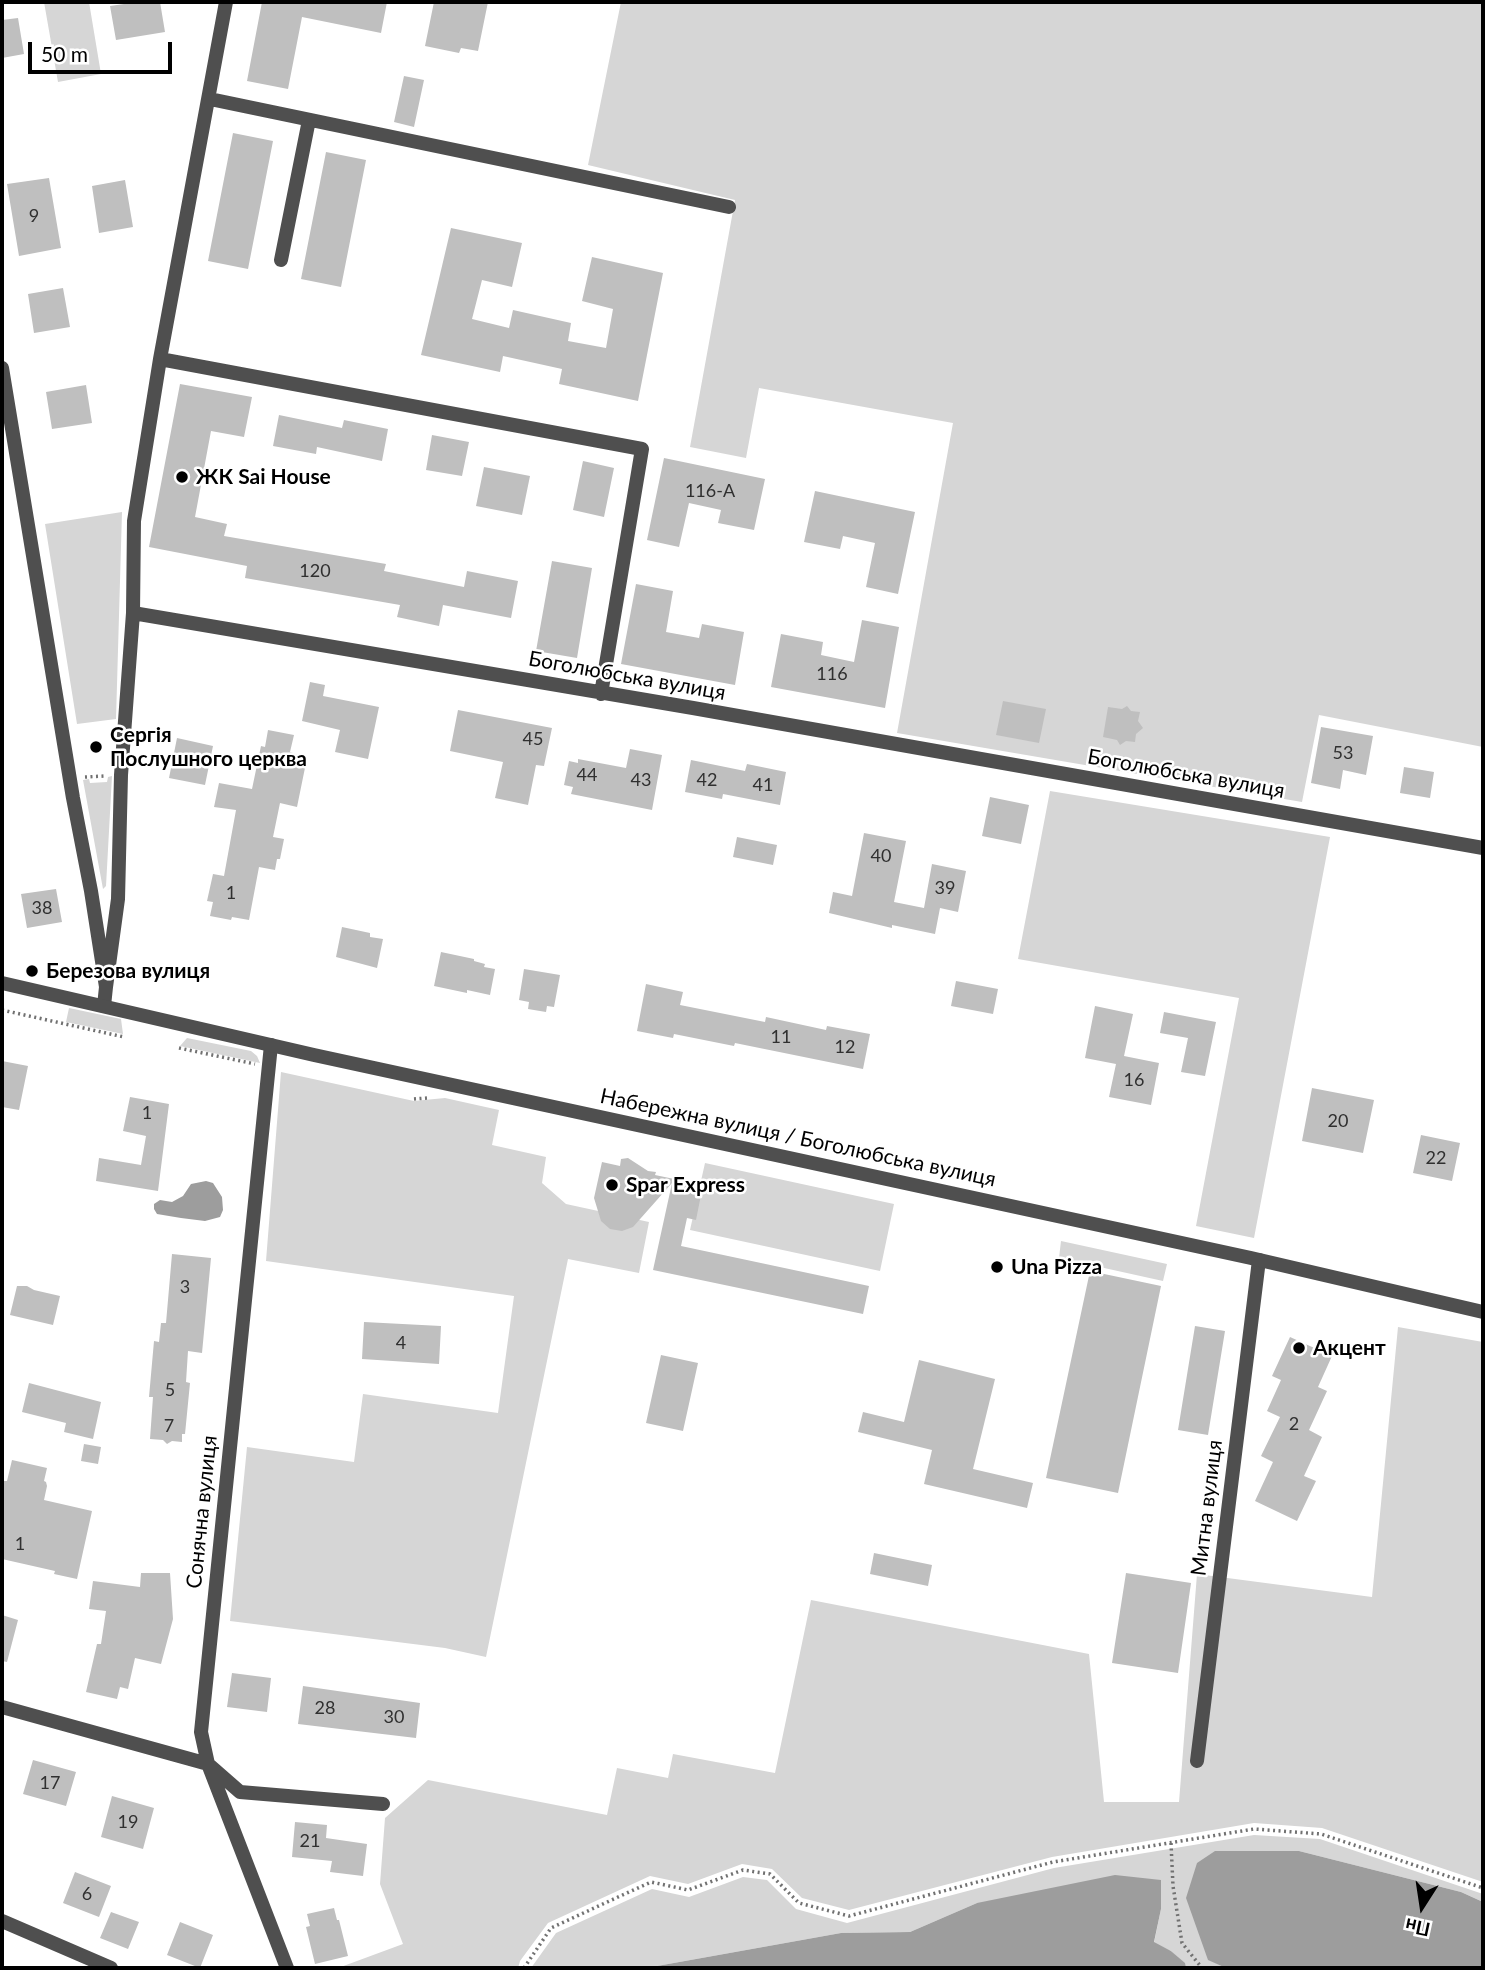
<!DOCTYPE html>
<html>
<head>
<meta charset="utf-8">
<style>
	body { margin:0 }
	#map { position:relative; width:1485px; height:1970px; overflow:hidden; background:#fff; font-family:Lato,sans-serif }
	canvas { display:block }
	.frame { position:absolute; inset:0; border:4px solid #000; pointer-events:none }
	.north { position:absolute; left:1387px; top:1872px; width:70px; height:70px; -webkit-text-stroke:5px #fff; paint-order:stroke; rotate:192deg; font-size:19px; font-weight:700; line-height:28px; text-align:center; color:#000 }
	.north::after { content:''; display:block; margin:auto; width:24px; height:32px; background:#000; clip-path:polygon(50% 0,100% 100%,50% 72%,0 100%) }
	.scale { position:absolute; left:28px; top:42px; width:144px; height:32px; box-sizing:border-box; border:4px solid #000; border-top:0; padding-left:9px; font-size:21px; line-height:24px; white-space:nowrap; color:#000; -webkit-text-stroke:5px #fff; paint-order:stroke }
</style>
</head>
<body>
<div id="map">
<canvas width="1485" height="1970"></canvas>
<div class="frame"></div>
<div class="north">Пн</div>
<div class="scale">50 m</div>
</div>
<script>
const c = document.querySelector('canvas').getContext('2d');
c.lineJoin = 'round';
function paint(path, color) {
  c.fillStyle = color;
  c.fill(path, 'evenodd');
}
function shape(rows) {
  const path = new Path2D();
  for (const r of rows) {
    path.moveTo(r[0], r[1]);
    for (let i = 2; i < r.length; i += 2) path.lineTo(r[i], r[i + 1]);
  }
  return path;
}
function strokePath(path, color, width, dash) {
  c.strokeStyle = color;
  c.lineWidth = width;
  c.lineCap = dash ? 'butt' : 'round';
  c.setLineDash(dash || []);
  c.stroke(path);
}
function write(font, color, halo, rows, align = 'center') {
  c.font = font + ' Lato,sans-serif';
  c.lineWidth = 5;
  c.setLineDash([]);
  c.textBaseline = 'middle';
  c.strokeStyle = halo;
  c.fillStyle = color;
  for (const [text, x, y, turn = 0] of rows) {
    c.save();
    c.translate(x, y);
    c.rotate((+turn || 0) * Math.PI / 180);
    c.textAlign = isNaN(turn) ? turn : align;
    if (halo) c.strokeText(text, 0, 0);
    c.fillText(text, 0, 0);
    c.restore();
  }
}
paint(shape([
	[44,2,89,2,101,74,58,82],
	[621,2,1483,2,1483,747,1319,715,1302,802,897,733,953,423,759,388,746,458,690,447,735,200,588,165],
	[122,512,116,719,77,724,45,524],
	[112,776,106,886,103,889,83,780,89,779,90,783,107,782,108,777],
	[1050,791,1330,837,1254,1238,1196,1226,1239,998,1018,959],
	[69,1008,121,1019,123,1034,66,1022],
	[187,1038,251,1051,257,1056,260,1063,180,1046],
	[281,1072,414,1101,445,1098,499,1110,492,1145,546,1157,542,1183,566,1204,649,1222,639,1273,568,1259,486,1657,445,1648,230,1621,247,1447,354,1462,363,1394,498,1413,514,1296,266,1261],
	[705,1163,894,1204,880,1271,690,1230],
	[1061,1241,1167,1264,1163,1281,1059,1258],
	[1398,1327,1483,1342,1483,1882,1322,1828,1254,1823,1052,1857,849,1910,802,1898,772,1869,742,1864,688,1884,650,1876,548,1923,520,1961,518,1968,338,1968,403,1944,380,1884,385,1818,428,1780,607,1815,617,1768,668,1778,673,1754,775,1773,811,1600,1089,1654,1104,1802,1179,1802,1197,1574,1372,1597],
	[1254,1835,1320,1839,1483,1894,1483,1902,1461,1892,1299,1851,1208,1959,1226,1968,1186,1968,1184,1963,1171,1951,1154,1943,1161,1909,977,1903,910,1932,841,1933,646,1968,531,1968,556,1933,652,1889,689,1897,743,1877,767,1880,796,1909,847,1923,1054,1868]
]), '#d6d6d6');
paint(shape([
	[206,1181,213,1183,222,1197,223,1210,220,1217,205,1221,181,1218,157,1214,154,1209,154,1204,160,1200,172,1202,183,1196,191,1184],
	[1215,1851,1299,1851,1461,1892,1483,1902,1483,1968,1226,1968,1208,1960,1186,1898,1197,1863],
	[1115,1875,1161,1880,1161,1909,1154,1942,1171,1951,1185,1963,1186,1968,646,1968,841,1933,910,1932,977,1903]
]), '#9d9d9d');
paint(shape([
	[138,2,160,2,165,32,116,40,110,6],
	[262,2,387,2,381,33,302,17,288,89,247,81],
	[434,2,488,2,478,51,461,48,459,53,425,46],
	[18,18,24,54,2,58,2,20],
	[404,76,424,80,414,127,394,122],
	[233,133,273,141,248,269,208,261],
	[326,152,366,160,341,287,301,279],
	[49,178,61,248,19,256,7,184],
	[125,180,133,227,99,233,92,186],
	[451,228,522,243,512,287,482,280,472,319,509,328,513,310,571,323,568,341,606,348,613,309,582,301,592,257,663,273,638,401,559,384,562,369,503,356,500,372,421,355],
	[63,288,70,327,34,333,28,294],
	[180,384,252,397,244,437,211,431,195,517,227,524,224,536,386,564,384,571,464,587,467,571,518,581,511,618,443,605,439,626,397,617,400,605,245,578,247,566,149,547],
	[86,385,92,423,52,429,46,392],
	[279,415,342,428,344,420,388,429,382,461,317,447,316,454,273,446],
	[432,435,469,442,462,476,426,470],
	[664,458,765,479,754,530,718,523,721,510,689,503,679,547,647,540],
	[583,461,614,468,604,517,573,510],
	[484,467,530,476,522,515,476,506],
	[815,491,915,512,898,594,866,587,875,543,843,536,840,549,804,542],
	[552,561,592,568,577,658,536,651],
	[636,584,673,591,666,632,699,638,702,624,744,632,735,685,621,664],
	[862,620,899,627,885,708,771,687,781,634,823,642,821,655,854,662],
	[310,682,325,685,323,696,379,707,368,759,335,752,340,730,302,721],
	[1003,701,1046,709,1039,743,996,735],
	[1127,706,1131,711,1140,712,1138,721,1143,728,1136,734,1135,742,1126,741,1120,745,1117,740,1103,737,1108,707,1122,709],
	[458,710,552,728,544,766,536,765,528,805,495,798,503,762,450,751],
	[1321,727,1373,736,1366,775,1343,770,1340,789,1311,783],
	[268,730,294,735,290,752,307,758,297,807,280,803,273,837,284,839,280,859,277,859,275,870,259,867,249,920,232,917,231,920,210,916,213,902,207,901,213,874,224,876,236,810,214,807,219,783,252,789,261,746,265,747],
	[177,738,213,746,205,785,169,778],
	[630,749,662,755,652,810,571,794,573,787,564,785,569,761,578,763,578,759,626,768],
	[691,760,745,771,747,764,786,772,780,805,723,794,722,799,685,792],
	[1404,767,1434,772,1430,798,1400,793],
	[990,797,1029,805,1021,844,982,836],
	[864,833,906,841,894,902,924,908,932,864,966,871,958,912,940,908,935,934,892,925,892,928,829,913,833,892,852,896],
	[737,837,777,845,773,865,733,857],
	[56,889,62,922,27,928,21,894],
	[342,927,370,933,370,937,383,939,377,968,336,957],
	[441,952,474,959,474,961,485,964,484,967,495,969,490,995,467,990,467,993,434,986],
	[524,969,560,975,554,1007,547,1006,546,1012,528,1009,529,1002,519,1000],
	[956,981,998,989,993,1014,951,1006],
	[646,984,683,992,680,1005,765,1022,766,1017,826,1030,827,1026,870,1034,863,1069,735,1043,734,1046,674,1034,673,1038,637,1031],
	[1095,1006,1133,1014,1124,1056,1159,1063,1151,1105,1109,1097,1116,1064,1085,1058],
	[1164,1012,1216,1022,1205,1076,1181,1072,1188,1038,1160,1033],
	[2,1061,28,1066,19,1110,2,1107],
	[1312,1088,1374,1100,1363,1153,1302,1141],
	[130,1097,169,1104,158,1191,96,1181,99,1158,141,1165,146,1136,123,1131],
	[1421,1135,1460,1143,1452,1181,1413,1173],
	[628,1158,648,1171,656,1172,655,1175,703,1185,696,1220,687,1218,681,1246,869,1286,863,1314,653,1270,672,1183,633,1227,622,1231,610,1229,601,1221,594,1198,602,1162,620,1166,621,1159],
	[172,1254,211,1258,202,1353,188,1351,186,1382,190,1383,185,1434,182,1434,182,1442,172,1441,167,1444,163,1440,150,1439,153,1397,149,1397,154,1341,159,1342,161,1323,166,1323],
	[1090,1271,1161,1286,1118,1493,1046,1478],
	[17,1286,27,1286,34,1290,60,1296,53,1325,10,1315],
	[364,1322,441,1326,439,1364,362,1359],
	[1195,1326,1225,1331,1208,1435,1178,1430],
	[1290,1337,1332,1356,1318,1387,1327,1391,1309,1430,1322,1437,1304,1476,1316,1481,1297,1521,1255,1501,1273,1462,1261,1456,1280,1417,1267,1411,1281,1380,1272,1376],
	[661,1355,698,1363,683,1431,646,1423],
	[919,1360,995,1379,973,1469,1033,1483,1027,1508,924,1484,932,1450,858,1432,863,1412,904,1422],
	[29,1383,101,1402,93,1439,64,1432,66,1423,22,1412],
	[84,1444,101,1447,98,1464,81,1461],
	[12,1460,47,1468,44,1481,46,1482,47,1486,44,1500,92,1511,77,1579,54,1574,55,1571,2,1559,2,1490,4,1481,7,1481],
	[874,1553,932,1565,928,1586,870,1574],
	[141,1573,170,1573,173,1619,161,1664,135,1658,128,1689,120,1687,117,1699,86,1692,97,1644,101,1644,106,1611,89,1609,93,1581,140,1587],
	[1126,1573,1191,1583,1178,1673,1112,1663],
	[2,1615,18,1620,7,1662,2,1661],
	[232,1673,271,1678,267,1712,227,1707],
	[303,1686,420,1703,416,1738,298,1724],
	[33,1760,76,1772,66,1806,23,1794],
	[112,1796,154,1808,143,1849,101,1837],
	[295,1822,327,1825,326,1838,367,1844,363,1876,330,1872,332,1861,292,1857],
	[75,1872,111,1886,99,1917,63,1903],
	[334,1908,337,1920,339,1920,348,1956,315,1964,306,1927,310,1926,307,1914],
	[111,1912,139,1922,128,1949,100,1938],
	[180,1922,213,1935,200,1968,167,1955]
]), '#bfbfbf');
strokePath(shape([
	[85,777,105,776],
	[2,1010,124,1037],
	[179,1048,255,1064],
	[414,1099,427,1098],
	[1171,1843,1173,1886,1182,1943,1202,1968],
	[524,1968,551,1928,605,1903,651,1882,688,1890,743,1870,770,1874,799,1903,849,1916,1053,1862,1254,1829,1321,1834,1483,1888]
]), '#717171', 3.5, [2, 3.5]);
strokePath(shape([
	[210,99,729,207],
	[281,260,309,120],
	[160,359,642,449,601,694],
	[2,368,73,798,91,891,106,987,104,1006],
	[133,613,134,521,160,359,226,2],
	[106,987,118,899,121,775,133,613,693,708,1483,848],
	[271,1045,201,1732,208,1764,287,1968],
	[2,1707,208,1764,240,1792,383,1804],
	[1197,1761,1259,1260],
	[2,1921,111,1968]
]), '#4f4f4f', 14);
strokePath(shape([
	[2,983,314,1055,1251,1258,1483,1312]
]), '#4f4f4f', 14);
for (const [x, y, r, color] of [
	[182,477,7,"#000"],
	[96,747,7,"#000"],
	[32,971,7,"#000"],
	[612,1185,7,"#000"],
	[997,1267,7,"#000"],
	[1299,1348,7,"#000"]
]) {
  const dot = new Path2D();
  dot.arc(x, y, r, 0, 2 * Math.PI);
  c.fillStyle = color;
  c.fill(dot);
  strokePath(dot, '#fff', 2.5);
}
write('18px', '#303030', null, [
	["9",34,216],
	["116-А",710,491],
	["120",315,571],
	["116",832,674],
	["45",533,739],
	["53",1343,753],
	["44",587,775],
	["43",641,780],
	["42",707,780],
	["41",763,785],
	["40",881,856],
	["39",945,888],
	["1",231,893],
	["38",42,908],
	["11",781,1037],
	["12",845,1047],
	["16",1134,1080],
	["1",147,1113],
	["20",1338,1121],
	["22",1436,1158],
	["3",185,1287],
	["4",401,1343],
	["5",170,1390],
	["2",1294,1424],
	["7",169,1426],
	["1",20,1544],
	["28",325,1708],
	["30",394,1717],
	["17",50,1783],
	["19",128,1822],
	["21",310,1841],
	["6",87,1894]
]);
write('bold 21px', '#000', '#fff', [
	["ЖК Sai House",196,477],
	["Сергія",110,735],
	["Послушного церква",110,759],
	["Березова вулиця",46,971],
	["Spar Express",626,1185],
	["Una Pizza",1011,1267],
	["Акцент",1313,1348]
], 'left');
write('21px', '#000', '#fff', [
	["Боголюбська вулиця",627,676,10],
	["Боголюбська вулиця",1186,774,10],
	["Набережна вулиця / Боголюбська вулиця",798,1138,12],
	["Митна вулиця",1207,1508,-83],
	["Сонячна вулиця",202,1512,-84]
]);
</script>
</body>
</html>
